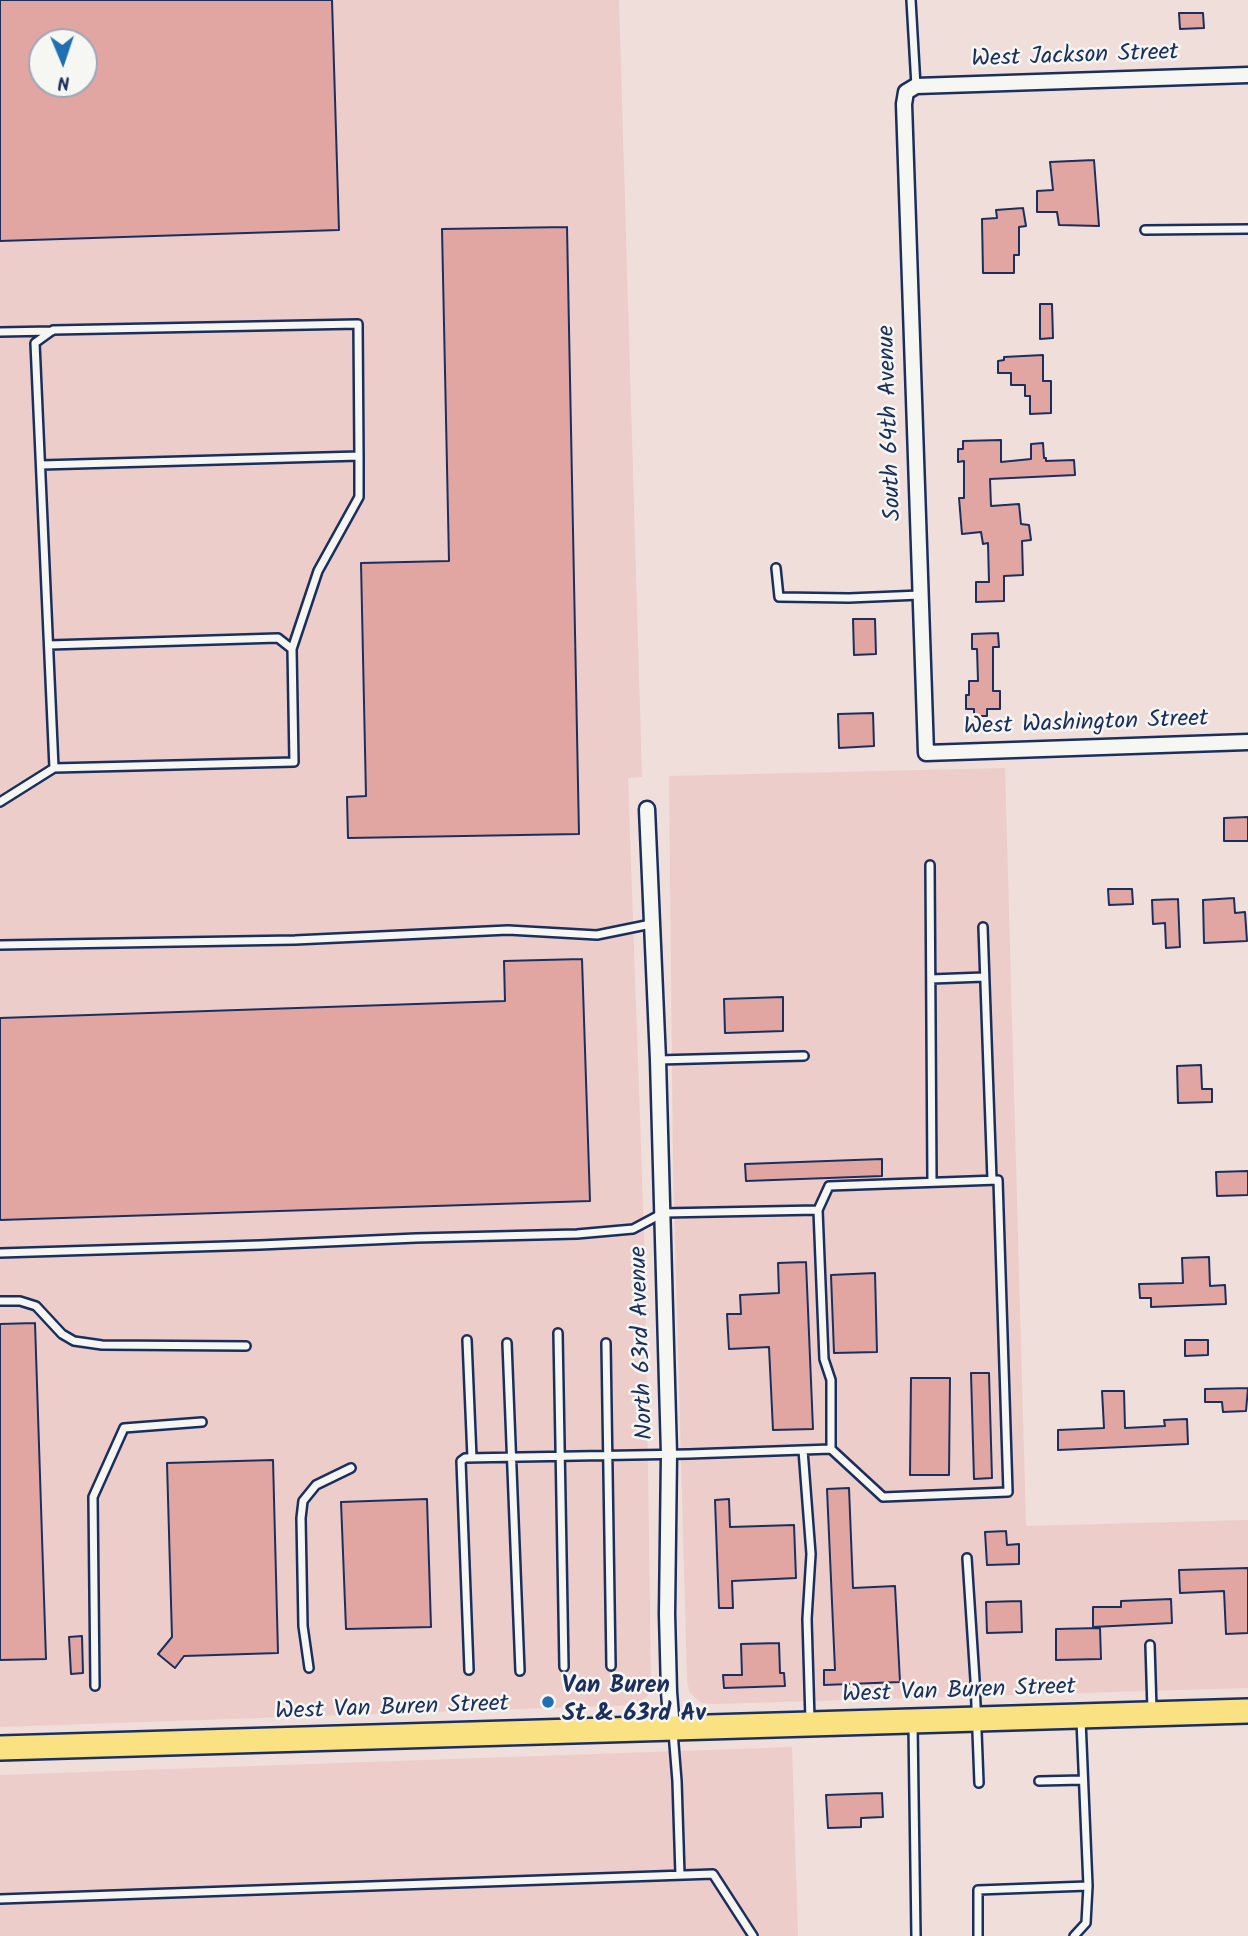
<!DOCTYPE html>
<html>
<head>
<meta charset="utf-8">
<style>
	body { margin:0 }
	#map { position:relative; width:1248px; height:1936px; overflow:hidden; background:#f0deda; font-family:Kalam,sans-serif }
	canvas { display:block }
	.north { position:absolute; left:28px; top:28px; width:70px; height:70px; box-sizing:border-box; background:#f6f6f2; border:2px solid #9ea6b7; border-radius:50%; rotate:178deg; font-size:19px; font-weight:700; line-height:28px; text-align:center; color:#1b2f5e }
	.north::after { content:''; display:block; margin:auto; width:24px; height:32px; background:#1f6fb2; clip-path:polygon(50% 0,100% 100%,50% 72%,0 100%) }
</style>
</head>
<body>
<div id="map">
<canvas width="1248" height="1936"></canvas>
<div class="north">N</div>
</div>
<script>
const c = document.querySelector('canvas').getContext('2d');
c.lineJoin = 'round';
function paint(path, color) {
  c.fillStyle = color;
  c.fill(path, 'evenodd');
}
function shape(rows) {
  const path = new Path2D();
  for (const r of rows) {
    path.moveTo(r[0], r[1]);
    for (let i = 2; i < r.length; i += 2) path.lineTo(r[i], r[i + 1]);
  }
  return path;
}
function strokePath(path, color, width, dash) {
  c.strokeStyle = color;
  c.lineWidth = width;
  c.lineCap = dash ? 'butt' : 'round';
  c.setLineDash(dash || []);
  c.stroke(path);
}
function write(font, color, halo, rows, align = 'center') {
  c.font = font + ' Kalam,sans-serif';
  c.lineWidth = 5;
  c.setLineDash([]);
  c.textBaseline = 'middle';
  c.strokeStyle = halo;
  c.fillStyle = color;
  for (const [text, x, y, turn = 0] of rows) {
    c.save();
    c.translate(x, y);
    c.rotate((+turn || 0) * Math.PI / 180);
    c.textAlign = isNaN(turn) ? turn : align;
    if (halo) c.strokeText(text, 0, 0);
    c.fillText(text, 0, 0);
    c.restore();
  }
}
paint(shape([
	[0,0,619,0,642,777,628,778,645,1262,651,1682,651,1688,648,1696,634,1705,0,1727],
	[42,42,84,42,84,84,42,84],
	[1005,768,1026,1526,1248,1520,1248,1688,714,1704,702,1703,696,1699,689,1691,687,1679,673,1166,669,776],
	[792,1747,798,1936,0,1936,0,1775]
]), '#eccdc9');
const building = shape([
	[0,0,332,0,339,230,0,241,0,0],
	[42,42,84,42,84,84,42,84,42,42],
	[1179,13,1203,13,1204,28,1180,29,1179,13],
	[1094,160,1099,226,1059,225,1057,212,1037,212,1037,191,1053,190,1050,162,1094,160],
	[1023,208,1026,226,1019,227,1019,255,1014,255,1014,273,983,273,982,219,997,218,996,210,1023,208],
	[567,227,579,834,348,838,347,797,366,796,361,563,449,561,442,229,567,227],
	[1040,304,1052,304,1053,338,1040,339,1040,304],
	[1043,355,1043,381,1051,381,1051,413,1030,414,1030,396,1025,396,1025,385,1011,385,1011,373,998,373,998,361,1004,360,1004,357,1043,355],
	[1001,440,1001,462,1031,459,1031,444,1043,443,1044,458,1046,458,1046,461,1074,460,1075,475,990,479,991,506,1019,504,1021,524,1029,525,1031,540,1022,541,1023,575,1004,576,1004,601,976,602,976,582,989,582,988,543,983,544,981,532,962,534,959,498,964,498,964,461,958,462,958,449,963,449,963,441,1001,440],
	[853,619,875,619,876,654,854,655,853,619],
	[998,633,999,647,993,647,993,691,1000,691,1000,709,987,709,987,716,974,716,974,709,966,709,966,695,969,695,969,681,978,681,977,649,972,649,972,634,998,633],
	[873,713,874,746,839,748,838,714,873,713],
	[1248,817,1248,841,1224,841,1224,818,1248,817],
	[1108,889,1132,889,1133,904,1109,905,1108,889],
	[1234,898,1235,913,1245,912,1247,941,1204,943,1203,900,1234,898],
	[1178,899,1180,947,1166,948,1165,923,1153,924,1152,900,1178,899],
	[582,959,590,1201,0,1220,0,1018,505,1001,504,961,582,959],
	[783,997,783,1031,725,1033,724,999,783,997],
	[1201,1065,1202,1089,1212,1089,1212,1102,1178,1103,1177,1066,1201,1065],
	[882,1159,882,1176,746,1181,745,1164,882,1159],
	[1248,1171,1248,1195,1217,1196,1216,1172,1248,1171],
	[1209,1257,1210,1286,1225,1285,1226,1304,1151,1307,1151,1298,1140,1298,1139,1284,1183,1283,1182,1258,1209,1257],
	[806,1262,813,1429,773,1430,769,1347,729,1349,727,1314,741,1314,740,1295,779,1293,778,1263,806,1262],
	[875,1273,877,1352,834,1353,831,1275,875,1273],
	[35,1323,46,1659,0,1660,0,1324,35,1323],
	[1185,1340,1208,1340,1208,1355,1185,1356,1185,1340],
	[971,1373,989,1373,992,1478,974,1479,971,1373],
	[911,1378,950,1378,949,1475,910,1475,911,1378],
	[1248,1388,1246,1411,1223,1412,1222,1402,1205,1402,1205,1389,1248,1388],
	[1102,1391,1124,1391,1125,1428,1165,1426,1164,1420,1187,1419,1188,1444,1058,1450,1058,1430,1104,1428,1102,1391],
	[273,1460,278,1653,184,1656,175,1668,158,1654,172,1637,167,1463,273,1460],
	[849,1488,853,1588,895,1586,900,1682,824,1685,824,1670,835,1670,827,1489,849,1488],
	[427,1499,431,1627,346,1629,341,1502,427,1499],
	[729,1499,730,1527,794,1525,796,1578,732,1581,733,1608,719,1608,715,1500,729,1499],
	[1006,1531,1007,1545,1019,1544,1019,1564,987,1565,985,1532,1006,1531],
	[1248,1568,1248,1633,1226,1634,1224,1591,1180,1593,1179,1570,1248,1568],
	[1171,1599,1172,1623,1093,1627,1093,1607,1121,1607,1121,1601,1171,1599],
	[1021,1601,1022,1632,987,1633,986,1602,1021,1601],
	[1100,1628,1101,1659,1056,1660,1056,1629,1100,1628],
	[82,1636,83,1673,71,1674,69,1637,82,1636],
	[779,1643,780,1673,784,1673,785,1686,724,1688,723,1675,742,1675,741,1644,779,1643],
	[882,1793,883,1817,861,1818,861,1827,828,1828,826,1795,882,1793]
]);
paint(building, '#e1a6a2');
strokePath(building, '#1b2f5e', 2);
const lane = shape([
	[911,0,916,86],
	[1145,230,1248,229],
	[0,332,52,331],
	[41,465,359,456,359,497,318,571,292,649],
	[776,568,779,597,849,598,920,595],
	[49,645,278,638,292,649,294,762,54,768],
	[0,802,54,768,35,343,53,330,358,324,359,456],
	[930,865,932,1182],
	[983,927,992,1180],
	[0,945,295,940,508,930,597,935,651,924],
	[931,979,984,977],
	[658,1060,804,1056],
	[818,1210,829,1186,998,1180,1008,1492,883,1497,831,1449],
	[0,1253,260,1245,416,1238,577,1234,633,1229,663,1213,818,1210,824,1359,831,1380,831,1449,689,1454,465,1458,461,1461,469,1670],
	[0,1301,20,1301,36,1306,62,1334,74,1341,102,1345,246,1346],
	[558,1333,564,1667],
	[467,1340,472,1458],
	[507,1343,520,1671],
	[606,1343,611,1666],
	[803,1450,811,1554,807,1619,810,1720],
	[967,1558,975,1680,979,1783],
	[1150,1645,1152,1710],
	[309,1668,303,1626,301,1518,303,1501,316,1485,351,1468],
	[95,1686,93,1497,124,1428,202,1422],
	[913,1725,916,1936],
	[673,1732,677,1781,680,1875],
	[1039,1781,1083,1780],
	[0,1899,713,1874,753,1936],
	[978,1936,978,1890,1088,1886,1081,1720],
	[1074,1936,1086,1923,1088,1886]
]);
const street = shape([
	[1248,75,916,86,906,92,904,104,926,753,1248,742],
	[647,809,658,1060,669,1454,667,1614,669,1692,672,1729]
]);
const primary = shape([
	[0,1748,1248,1711]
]);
strokePath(lane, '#1b2f5e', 12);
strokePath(street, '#1b2f5e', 19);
strokePath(primary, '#1b2f5e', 28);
strokePath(lane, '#f6f6f2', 7);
strokePath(street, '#f6f6f2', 14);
strokePath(primary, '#fae181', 23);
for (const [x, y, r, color] of [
	[548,1702,7,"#1f6fb2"]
]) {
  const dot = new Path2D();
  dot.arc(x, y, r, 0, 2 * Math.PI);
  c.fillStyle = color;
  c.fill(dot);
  strokePath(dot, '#f6f6f2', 2.5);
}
write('24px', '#1b2f5e', '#f6f6f2', [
	["West Jackson Street",1075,58,-2],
	["South 64th Avenue",892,423,-92],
	["West Washington Street",1086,725,-2],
	["North 63rd Avenue",644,1343,-92],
	["West Van Buren Street",959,1693,-2],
	["West Van Buren Street",392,1710,-2]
]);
write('bold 24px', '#1b2f5e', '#f6f6f2', [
	["Van Buren",562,1688],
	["St & 63rd Av",562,1716]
], 'left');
</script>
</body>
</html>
